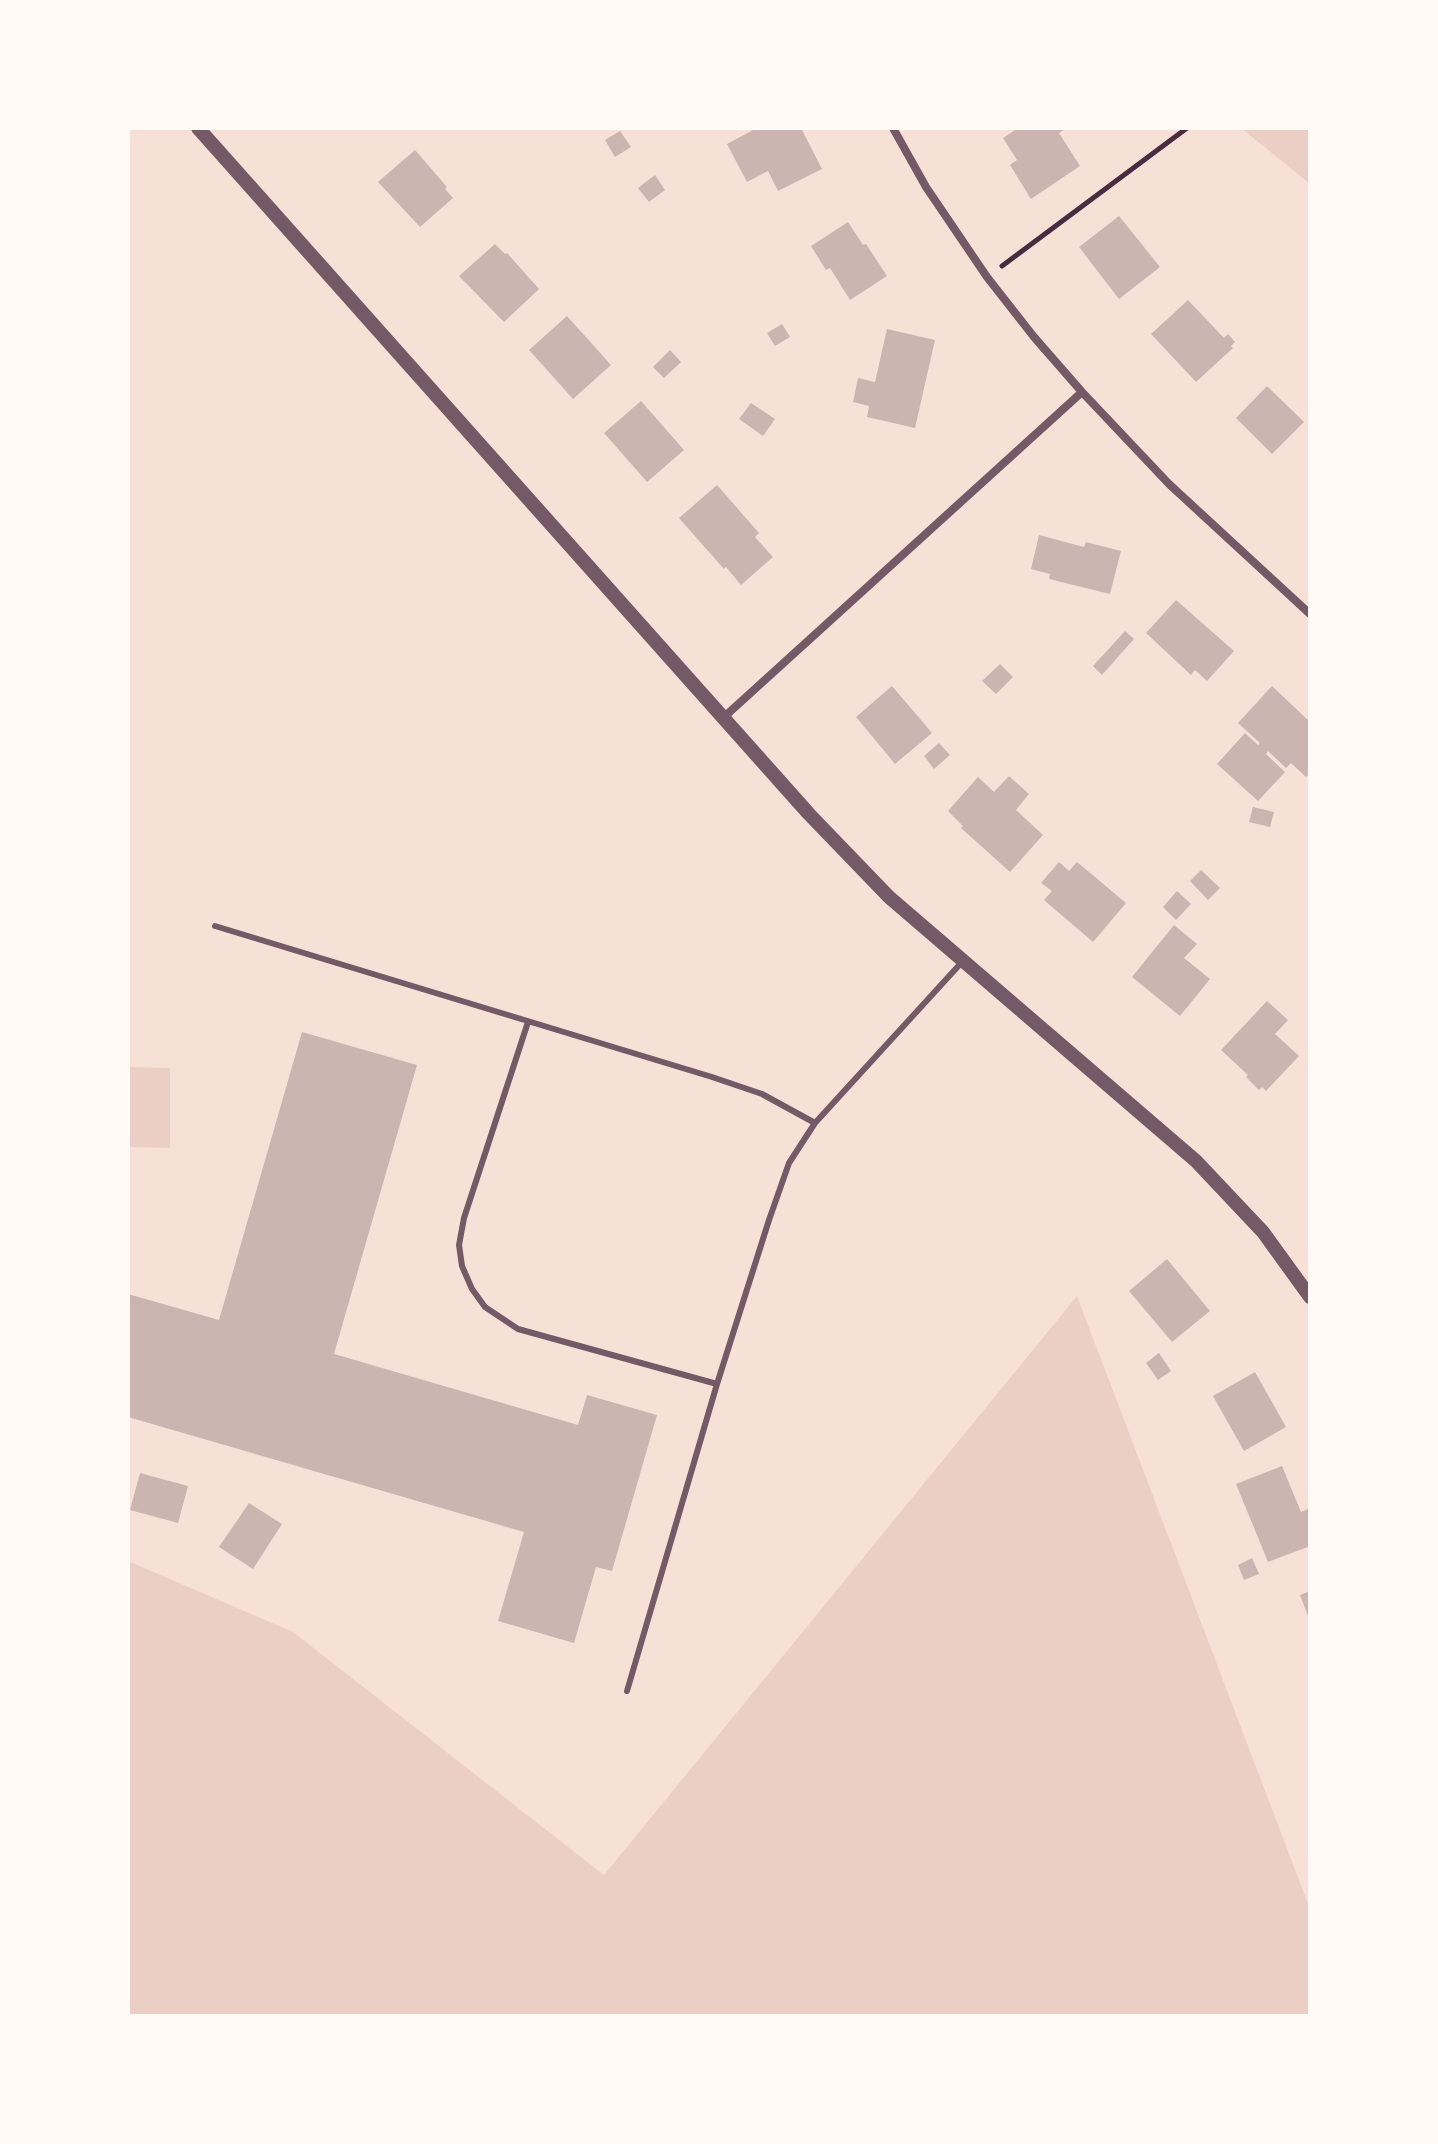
<!DOCTYPE html>
<html>
<head>
<meta charset="utf-8">
<style>
	body { margin:0 }
	#map { position:relative; width:1438px; height:2144px; overflow:hidden; background:#f7e1d7; font-family:"Golos Text",sans-serif }
	canvas { display:block }
	.frame { position:absolute; inset:0; border:130px solid #fffaf5; pointer-events:none }
</style>
</head>
<body>
<div id="map">
<canvas width="1438" height="2144"></canvas>
<div class="frame"></div>
</div>
<script>
const c = document.querySelector('canvas').getContext('2d');
c.lineJoin = 'round';
function paint(path, color) {
  c.fillStyle = color;
  c.fill(path, 'evenodd');
}
function shape(rows) {
  const path = new Path2D();
  for (const r of rows) {
    path.moveTo(r[0], r[1]);
    for (let i = 2; i < r.length; i += 2) path.lineTo(r[i], r[i + 1]);
  }
  return path;
}
function strokePath(path, color, width, dash) {
  c.strokeStyle = color;
  c.lineWidth = width;
  c.lineCap = dash ? 'butt' : 'round';
  c.setLineDash(dash || []);
  c.stroke(path);
}
paint(shape([
	[1241,128,1310,128,1310,184],
	[128,1067,170,1068,170,1148,128,1147],
	[1077,1296,1310,1909,1310,2016,128,2016,128,1561,293,1632,604,1875]
]), '#ebcfc5');
paint(shape([
	[752,128,801,128,822,169,778,191,768,171,747,182,727,144,753,130],
	[1018,128,1067,128,1059,133,1080,166,1031,199,1010,165,1017,160,1003,138],
	[620,131,631,147,615,157,605,140],
	[415,150,447,187,445,189,453,198,420,227,378,182],
	[655,175,665,190,649,202,638,188],
	[1119,216,1160,267,1119,299,1079,247],
	[848,222,863,245,866,244,887,276,850,300,830,268,826,270,811,246],
	[495,244,505,254,507,253,539,289,504,322,459,276],
	[1188,300,1224,338,1228,334,1235,342,1231,346,1233,348,1196,382,1151,334],
	[567,316,611,365,573,399,529,350],
	[782,324,790,337,775,346,767,333],
	[887,329,935,340,915,428,867,417,869,406,853,402,858,378,875,382],
	[670,350,681,362,664,378,653,367],
	[1267,386,1304,422,1272,454,1236,418],
	[641,401,684,450,647,482,604,433],
	[751,403,775,419,763,436,739,419],
	[717,485,759,533,755,537,773,557,741,585,726,567,724,569,679,518],
	[1039,535,1084,547,1086,542,1121,551,1110,594,1049,579,1050,574,1031,569],
	[1176,600,1234,651,1207,681,1195,670,1191,675,1146,633],
	[1125,631,1134,639,1102,675,1093,666],
	[1000,664,1013,677,996,694,982,681],
	[892,686,932,733,895,764,856,717],
	[1272,686,1310,722,1310,772,1306,777,1291,763,1286,768,1268,751,1266,754,1285,772,1258,801,1217,764,1245,733,1258,745,1260,743,1238,723],
	[939,743,950,755,934,769,924,756],
	[1009,776,1029,794,1016,810,1043,835,1010,872,961,828,963,826,948,811,978,777,994,792],
	[1253,807,1274,812,1270,827,1249,822],
	[1059,862,1069,871,1077,862,1126,903,1093,942,1044,900,1052,891,1041,883],
	[1201,870,1220,888,1208,900,1190,881],
	[1177,891,1191,904,1176,920,1163,907],
	[1174,925,1197,944,1184,958,1210,979,1180,1016,1132,977],
	[1267,1001,1288,1020,1275,1034,1299,1056,1266,1091,1262,1087,1259,1090,1246,1077,1248,1075,1221,1050],
	[302,1032,417,1065,334,1354,578,1425,587,1395,657,1415,612,1571,596,1567,574,1643,498,1621,524,1532,128,1417,128,1294,219,1320],
	[1167,1259,1210,1311,1172,1342,1129,1291],
	[1159,1353,1171,1371,1158,1380,1146,1363],
	[1255,1372,1286,1427,1244,1451,1213,1396],
	[1282,1466,1301,1512,1310,1508,1310,1546,1268,1562,1236,1484],
	[140,1473,188,1486,178,1523,130,1510],
	[249,1503,282,1524,253,1569,219,1547],
	[1252,1558,1259,1574,1244,1580,1238,1565],
	[1310,1591,1310,1621,1300,1595]
]), '#ccb4b1');
strokePath(shape([
	[1002,266,1187,128]
]), '#4a2c40', 5);
strokePath(shape([
	[215,926,712,1077,762,1094,815,1123,789,1163,769,1220,717,1384,627,1691],
	[528,1022,464,1218,459,1245,462,1266,472,1289,485,1307,518,1329,717,1384],
	[815,1123,962,962]
]), '#755966', 6);
strokePath(shape([
	[893,128,926,187,987,277,1034,337,1082,392,1169,484,1310,614],
	[723,718,1082,392]
]), '#755966', 8);
strokePath(shape([
	[198,128,809,814,889,897,1196,1161,1263,1232,1310,1297]
]), '#755966', 14);
</script>
</body>
</html>
